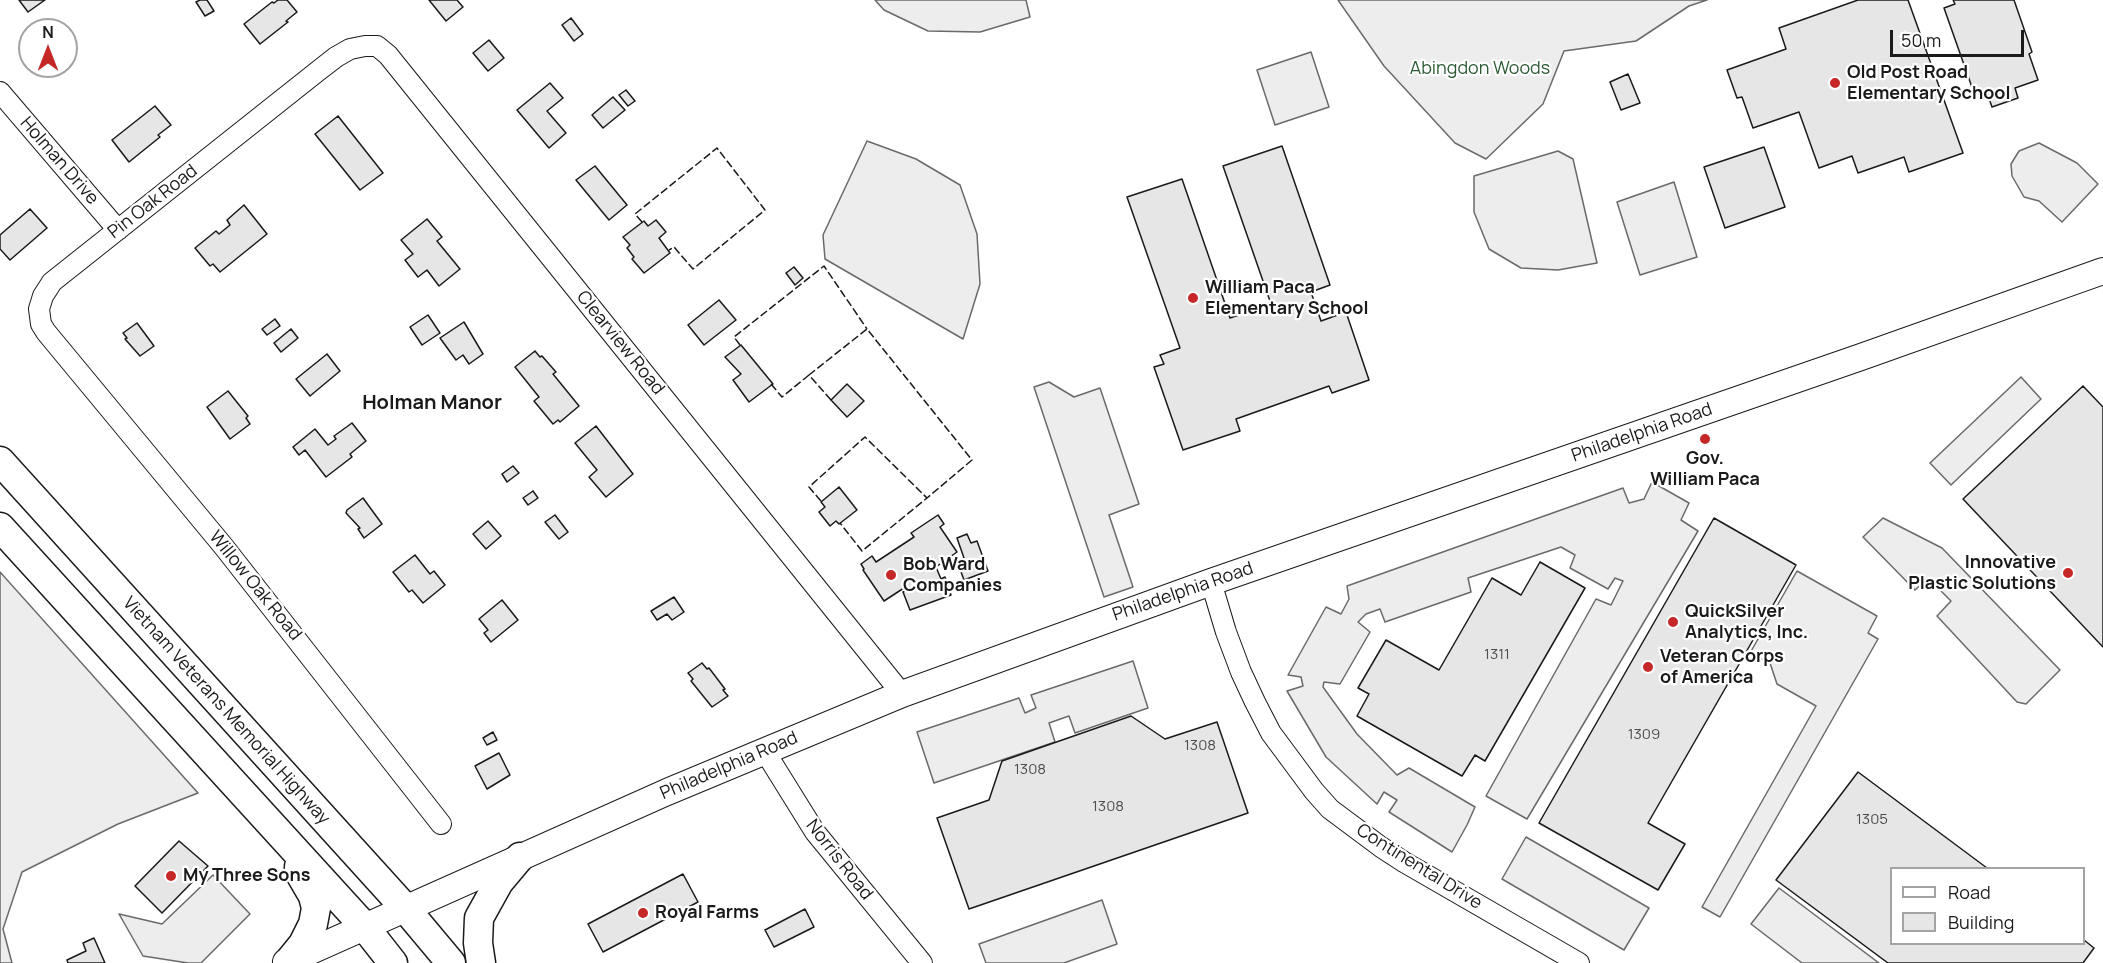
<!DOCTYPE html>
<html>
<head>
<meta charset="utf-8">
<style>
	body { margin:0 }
	#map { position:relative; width:2103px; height:963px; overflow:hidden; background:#fff; font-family:Manrope,sans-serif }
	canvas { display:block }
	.legend { position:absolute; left:1890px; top:867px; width:195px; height:78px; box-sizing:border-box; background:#fff; border:2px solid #a3a3a3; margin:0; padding:8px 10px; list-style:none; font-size:18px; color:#1a1a1a }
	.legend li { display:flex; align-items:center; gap:12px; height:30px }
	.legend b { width:30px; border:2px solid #a3a3a3 }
	.north { position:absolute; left:18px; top:18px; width:60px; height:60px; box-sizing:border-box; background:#fff; border:2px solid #a3a3a3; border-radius:50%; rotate:0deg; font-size:16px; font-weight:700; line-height:24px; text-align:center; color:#1a1a1a }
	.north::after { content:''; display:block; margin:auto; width:21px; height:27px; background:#c62828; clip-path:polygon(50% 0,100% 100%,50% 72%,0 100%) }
	.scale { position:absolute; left:1890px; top:30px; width:134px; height:27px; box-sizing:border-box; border:3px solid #1a1a1a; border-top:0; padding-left:8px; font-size:18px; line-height:21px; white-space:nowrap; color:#1a1a1a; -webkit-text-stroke:4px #fff; paint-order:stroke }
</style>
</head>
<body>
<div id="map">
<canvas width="2103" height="963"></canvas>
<ul class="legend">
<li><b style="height:8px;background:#fff"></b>Road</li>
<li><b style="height:16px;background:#e6e6e6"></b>Building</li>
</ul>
<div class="north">N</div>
<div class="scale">50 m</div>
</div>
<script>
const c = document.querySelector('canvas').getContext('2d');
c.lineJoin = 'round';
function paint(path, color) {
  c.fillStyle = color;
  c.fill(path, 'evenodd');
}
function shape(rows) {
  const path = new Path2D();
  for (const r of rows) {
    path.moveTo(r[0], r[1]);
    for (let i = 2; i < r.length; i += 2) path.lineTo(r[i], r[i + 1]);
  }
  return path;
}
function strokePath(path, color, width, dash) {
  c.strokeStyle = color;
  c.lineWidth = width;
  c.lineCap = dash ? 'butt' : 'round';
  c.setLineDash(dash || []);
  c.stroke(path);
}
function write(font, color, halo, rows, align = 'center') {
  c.font = font + ' Manrope,sans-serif';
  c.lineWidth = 4.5;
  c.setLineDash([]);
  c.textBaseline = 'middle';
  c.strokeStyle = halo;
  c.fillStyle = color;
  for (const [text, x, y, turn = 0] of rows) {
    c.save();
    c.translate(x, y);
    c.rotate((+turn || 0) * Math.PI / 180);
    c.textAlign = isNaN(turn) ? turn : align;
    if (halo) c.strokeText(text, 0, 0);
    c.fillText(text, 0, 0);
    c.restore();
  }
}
const built = shape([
	[875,0,1026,0,1030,17,980,32,928,31,884,10,875,0],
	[1338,0,1707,0,1689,6,1636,41,1564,51,1543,104,1486,159,1455,143,1384,66,1338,0],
	[1311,52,1329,107,1275,125,1257,70,1311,52],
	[867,141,916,159,960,185,977,234,980,284,963,339,825,259,823,235,867,141],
	[2039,143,2077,163,2098,184,2062,222,2039,201,2024,197,2012,176,2011,164,2019,151,2039,143],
	[1558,151,1573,159,1597,263,1558,270,1521,268,1489,249,1474,212,1474,176,1558,151],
	[1674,182,1697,257,1640,275,1617,202,1674,182],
	[2021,377,2041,399,1951,485,1930,463,2021,377],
	[1049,382,1074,397,1100,388,1139,504,1109,515,1133,587,1104,597,1034,387,1049,382],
	[1652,482,1689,503,1681,520,1698,531,1527,819,1486,796,1596,599,1611,605,1623,581,1615,578,1608,589,1570,568,1575,555,1561,547,1468,578,1471,592,1385,622,1380,609,1366,614,1358,622,1370,632,1340,684,1324,682,1323,687,1357,734,1397,775,1409,768,1475,807,1467,825,1452,852,1389,812,1397,800,1384,792,1377,804,1326,757,1287,691,1303,686,1301,677,1288,675,1326,607,1341,614,1349,599,1347,586,1623,488,1629,503,1644,499,1652,482],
	[1883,518,1942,548,2060,670,2026,704,2017,702,1937,616,1951,601,1928,578,1915,590,1863,537,1883,518],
	[1797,571,1877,616,1868,633,1878,639,1720,917,1702,907,1816,706,1777,684,1770,663,1750,653,1797,571],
	[0,572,198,793,118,824,22,872,3,929,12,963,0,963,0,572],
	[1133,661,1148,708,1075,733,1069,716,1049,723,1055,742,934,783,917,732,1019,698,1025,713,1036,708,1031,695,1133,661],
	[1526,837,1649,908,1624,950,1502,879,1526,837],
	[213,875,250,914,201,963,188,963,143,956,119,914,162,924,213,875],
	[1779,888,1879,963,1802,963,1751,924,1779,888],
	[1102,900,1117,944,1064,963,986,963,979,944,1102,900]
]);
paint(built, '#ededed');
strokePath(built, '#6a6a6a', 1.5);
const building = shape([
	[19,0,45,0,28,12,19,0],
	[200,0,207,0,214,11,205,16,196,2,200,0],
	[278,0,287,0,297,12,286,21,288,22,260,44,244,24,272,2,274,3,278,0],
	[429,0,457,0,463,7,446,21,429,0],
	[1858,0,1908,0,1963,153,1909,172,1904,157,1858,173,1852,156,1819,168,1799,112,1753,128,1742,97,1737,98,1727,70,1786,49,1779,28,1858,0],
	[1953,0,2014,0,2032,52,2029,54,2038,80,2015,88,2018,98,1992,107,1986,90,1974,93,1944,8,1955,4,1953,0],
	[571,18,583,34,574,41,562,25,571,18],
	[489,40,504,58,488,71,473,53,489,40],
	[1628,74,1640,103,1621,110,1610,82,1628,74],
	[550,83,563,98,547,111,566,133,549,148,517,110,550,83],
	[626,90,635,101,628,106,619,95,626,90],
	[613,97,625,110,603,128,592,115,613,97],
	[155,106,171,125,158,135,160,137,129,162,112,140,155,106],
	[338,116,383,173,360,190,315,134,338,116],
	[1282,146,1330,285,1311,292,1321,321,1346,312,1369,380,1332,393,1329,386,1236,419,1240,431,1183,450,1154,367,1164,364,1160,355,1180,348,1127,197,1182,179,1230,318,1271,304,1223,166,1282,146],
	[1764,147,1785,207,1725,228,1704,167,1764,147],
	[595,166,627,205,609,220,576,180,595,166],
	[244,205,267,234,220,272,213,264,210,266,195,248,216,231,219,234,230,225,227,220,244,205],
	[30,209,47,228,10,260,0,249,0,235,30,209],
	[427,219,442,237,437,241,460,269,439,286,427,270,418,277,405,260,413,254,401,240,427,219],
	[656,220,666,232,659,238,670,253,644,273,632,259,634,257,627,248,630,245,623,237,644,221,648,226,656,220],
	[794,267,803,278,795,285,786,273,794,267],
	[719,300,736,320,704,345,688,325,719,300],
	[428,315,440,333,422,345,410,327,428,315],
	[275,319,280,326,267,335,262,329,275,319],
	[464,322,483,354,469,364,463,355,456,360,440,338,464,322],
	[137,323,154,346,140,356,125,339,127,338,123,333,137,323],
	[291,329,298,338,281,352,274,343,291,329],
	[741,345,773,384,749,402,733,380,741,374,725,357,741,345],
	[535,351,540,357,542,356,556,372,553,374,579,406,560,422,558,420,553,424,534,401,539,397,515,367,535,351],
	[327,354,340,371,310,396,296,379,327,354],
	[847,384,864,401,847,417,831,400,847,384],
	[2083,386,2103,407,2103,647,1963,499,2083,386],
	[228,391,248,416,246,418,250,424,230,439,207,407,228,391],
	[352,423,366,441,350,454,352,457,326,477,305,450,299,455,293,447,315,429,328,445,336,439,334,436,352,423],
	[596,426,633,474,606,497,589,477,597,470,575,443,596,426],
	[513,466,519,473,507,482,502,474,513,466],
	[839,487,857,510,839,524,836,521,830,526,819,512,825,507,821,502,839,487],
	[533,491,538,498,528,505,523,498,533,491],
	[363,498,382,524,364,538,358,529,360,528,346,513,347,510,363,498],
	[555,515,568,532,559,539,545,522,555,515],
	[938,515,944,524,940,527,957,552,936,567,941,579,945,577,951,595,910,610,903,592,908,590,907,586,884,601,863,570,864,569,861,564,872,556,876,562,914,537,911,533,938,515],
	[1714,518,1796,565,1648,823,1685,844,1658,890,1539,823,1714,518],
	[488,521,501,536,486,549,473,534,488,521],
	[967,534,971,543,977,541,988,571,964,580,957,561,964,558,957,538,967,534],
	[415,555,430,574,434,571,445,585,423,603,412,590,409,592,393,572,415,555],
	[1540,562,1585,588,1485,761,1475,755,1462,776,1357,716,1369,694,1358,688,1386,640,1439,670,1492,578,1521,595,1540,562],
	[674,597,684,612,672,620,667,614,657,620,651,611,674,597],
	[502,600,518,620,491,642,484,633,488,630,479,619,502,600],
	[702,663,707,669,709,668,725,689,723,690,728,696,712,707,691,681,693,679,688,673,702,663],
	[1131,716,1165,739,1217,722,1248,813,969,909,937,818,989,800,1002,761,1131,716],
	[493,732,497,740,487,745,483,738,493,732],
	[499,753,510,775,487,789,475,766,499,753],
	[1858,772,1987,868,1892,868,1892,944,2084,944,2084,940,2094,948,2083,963,1888,963,1776,880,1858,772],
	[179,841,208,866,162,913,135,886,179,841],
	[683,874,698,902,603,952,588,924,683,874],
	[805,909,814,927,774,947,765,930,805,909],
	[94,938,105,963,68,963,67,960,86,951,83,943,94,938]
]);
paint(building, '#e6e6e6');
strokePath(building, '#1a1a1a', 1.5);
const minor = shape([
	[0,92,118,230],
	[1211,582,1226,632,1241,672,1255,702,1271,733,1314,791,1330,809,1381,847,1404,862,1579,963],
	[764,750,815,832,922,963],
	[441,824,224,547,46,332,41,324,39,309,43,296,52,282,318,71,336,57,350,49,365,46,377,46,388,55,902,694]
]);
const major = shape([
	[286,962,667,792,902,694,1211,582,1861,357,2103,271]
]);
const highway = shape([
	[0,461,405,908,451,963],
	[0,527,364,926,393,963],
	[290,960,303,944,313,924,316,908,313,896,299,872,299,867],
	[481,963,478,943,479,918,499,882,520,857]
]);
strokePath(minor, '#1a1a1a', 22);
strokePath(major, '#1a1a1a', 28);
strokePath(highway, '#1a1a1a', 31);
strokePath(minor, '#fff', 20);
strokePath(major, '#fff', 26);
strokePath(highway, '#fff', 28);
strokePath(shape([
	[642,222,635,214,717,148,765,210,693,269,674,247,669,250],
	[740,345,734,337,824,266,867,329],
	[771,384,782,397,809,375],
	[831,400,809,375,867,329,972,460,927,498],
	[821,501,809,487,865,437,927,498,862,551,840,523]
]), '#1a1a1a', 1.5, [8, 3]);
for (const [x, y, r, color] of [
	[1835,83,6,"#c62828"],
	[1193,298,6,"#c62828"],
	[1705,439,6,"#c62828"],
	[2068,573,6,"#c62828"],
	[891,575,6,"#c62828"],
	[1673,622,6,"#c62828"],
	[1648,667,6,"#c62828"],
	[171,876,6,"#c62828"],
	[643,913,6,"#c62828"]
]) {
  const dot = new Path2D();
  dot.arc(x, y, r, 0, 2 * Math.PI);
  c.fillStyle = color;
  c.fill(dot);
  strokePath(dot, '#fff', 2);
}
write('15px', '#4d4d4d', null, [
	["1311",1497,655],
	["1309",1644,735],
	["1308",1200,746],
	["1308",1030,770],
	["1308",1108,807],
	["1305",1872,820]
]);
write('18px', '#2b5a34', '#fff', [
	["Abingdon Woods",1480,69]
]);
write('bold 18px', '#1a1a1a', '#fff', [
	["Old Post Road",1847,73],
	["Elementary School",1847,94],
	["William Paca",1205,288],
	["Elementary School",1205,309],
	["Gov.",1705,459,"center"],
	["William Paca",1705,480,"center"],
	["Innovative",2056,563,"right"],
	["Plastic Solutions",2056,584,"right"],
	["Bob Ward",903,565],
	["Companies",903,586],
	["QuickSilver",1685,612],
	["Analytics, Inc.",1685,633],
	["Veteran Corps",1660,657],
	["of America",1660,678],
	["My Three Sons",183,876],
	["Royal Farms",655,913]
], 'left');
write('18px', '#1a1a1a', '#fff', [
	["Holman Drive",59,161,49],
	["Pin Oak Road",153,202,-38],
	["Clearview Road",620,343,51],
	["Philadelphia Road",1642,433,-19],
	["Willow Oak Road",255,586,51],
	["Philadelphia Road",1183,592,-19],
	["Vietnam Veterans Memorial Highway",226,711,48],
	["Philadelphia Road",729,766,-23],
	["Norris Road",839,860,52],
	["Continental Drive",1419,867,32]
]);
write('bold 20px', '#1a1a1a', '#fff', [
	["Holman Manor",432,403]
]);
</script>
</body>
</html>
